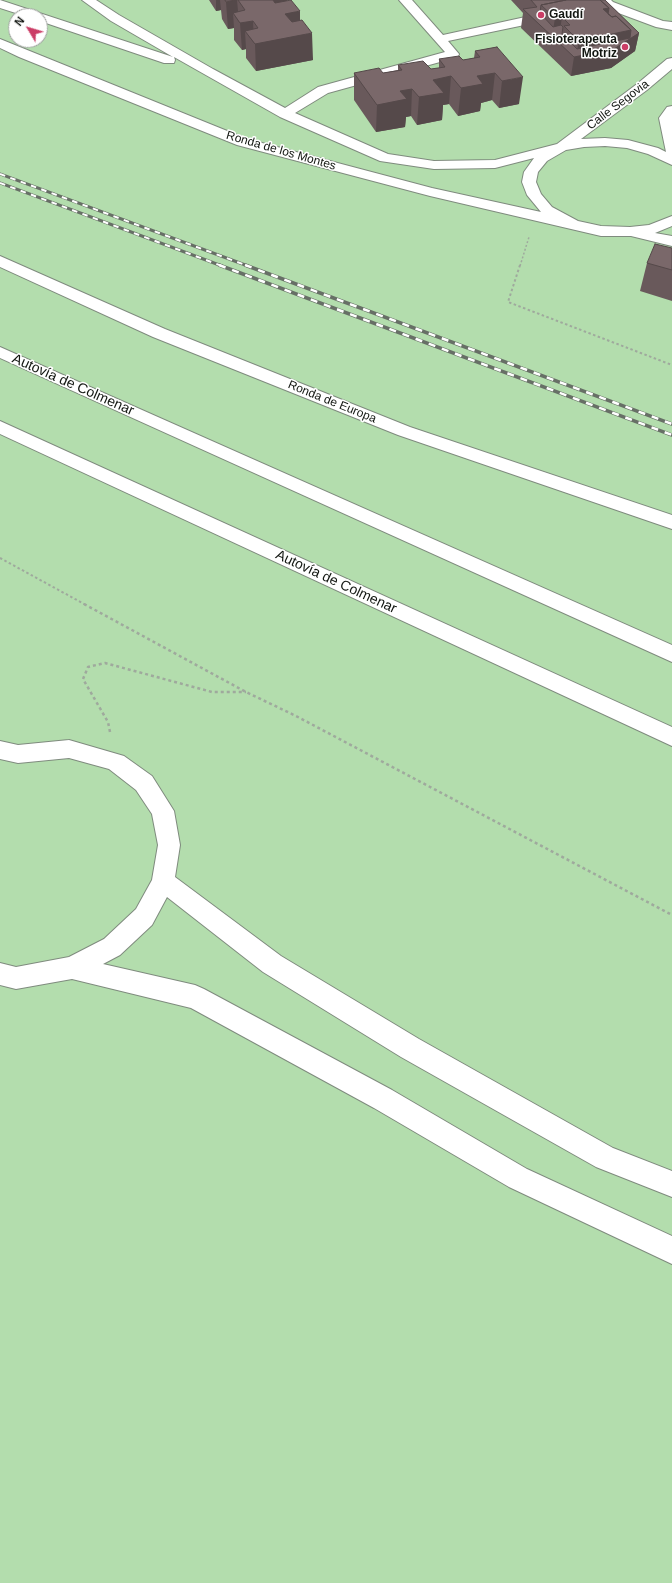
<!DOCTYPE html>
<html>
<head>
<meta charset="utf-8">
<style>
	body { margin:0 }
	#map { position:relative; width:672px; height:1583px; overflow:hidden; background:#ebf8e9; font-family:Helvetica,sans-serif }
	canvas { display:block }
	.north { position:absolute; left:8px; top:8px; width:40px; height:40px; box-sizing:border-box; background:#fff; border:1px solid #a0a2a0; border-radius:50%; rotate:308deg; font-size:11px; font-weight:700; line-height:16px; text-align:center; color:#121611 }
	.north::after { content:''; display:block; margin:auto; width:14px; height:18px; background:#cb3d66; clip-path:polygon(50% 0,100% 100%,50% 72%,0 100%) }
</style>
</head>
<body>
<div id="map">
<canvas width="672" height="1583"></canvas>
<div class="north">N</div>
</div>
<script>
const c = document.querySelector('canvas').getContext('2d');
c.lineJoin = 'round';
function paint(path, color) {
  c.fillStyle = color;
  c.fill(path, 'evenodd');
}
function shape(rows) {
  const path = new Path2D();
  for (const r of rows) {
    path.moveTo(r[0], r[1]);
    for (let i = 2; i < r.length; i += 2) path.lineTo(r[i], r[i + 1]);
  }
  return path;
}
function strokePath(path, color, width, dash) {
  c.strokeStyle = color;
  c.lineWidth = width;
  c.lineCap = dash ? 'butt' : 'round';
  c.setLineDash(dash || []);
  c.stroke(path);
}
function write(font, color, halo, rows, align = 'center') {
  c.font = font + ' Helvetica,sans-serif';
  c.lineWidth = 3;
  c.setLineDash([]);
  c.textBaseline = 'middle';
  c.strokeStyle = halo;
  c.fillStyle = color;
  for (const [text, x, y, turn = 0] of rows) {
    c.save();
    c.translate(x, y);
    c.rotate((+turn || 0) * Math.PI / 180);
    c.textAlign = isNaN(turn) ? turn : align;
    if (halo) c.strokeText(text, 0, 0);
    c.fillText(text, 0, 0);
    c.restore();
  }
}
paint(shape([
	[0,0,672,0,672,1583,0,1583],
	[16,16,40,16,40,40,16,40]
]), '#b3ddad');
const minor = shape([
	[0,0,173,57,111,21,82,0,96,0,119,15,213,69,285,108,318,87,445,52,399,0,412,0,443,35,530,16,534,17,536,20,534,23,448,41,459,54,458,57,328,93,295,113,388,154,434,161,495,160,557,144,637,84,667,59,672,58,672,69,647,90,581,139,605,138,628,140,658,148,666,152,659,118,667,107,672,106,672,165,648,154,627,148,605,146,584,147,566,150,547,161,538,172,536,182,541,194,552,207,578,221,601,226,630,227,649,225,672,216,672,226,655,233,672,236,672,246,631,236,601,236,430,196,237,145,19,57,0,48,0,39,247,139,432,188,541,212,527,195,522,182,524,172,534,158,495,168,434,169,380,161,280,117,174,57,175,60,174,63,164,63,40,21,40,16,25,16,0,8,0,0],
	[598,0,611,0,613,2,663,21,672,22,672,30,656,27,605,8,598,0],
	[0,256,165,329,410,427,672,515,672,529,398,435,153,337,0,267,0,256],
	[69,740,124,756,152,776,174,811,180,845,175,877,281,956,419,1039,613,1148,672,1171,672,1197,596,1167,401,1057,263,972,167,897,152,925,120,955,103,964,195,985,204,989,392,1090,527,1169,672,1236,672,1264,509,1187,374,1108,191,1008,72,979,16,989,0,985,0,963,16,967,69,957,104,939,136,909,152,880,158,845,152,814,136,790,109,769,69,758,18,763,0,759,0,741,18,745,69,740]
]);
const highway = shape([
	[0,347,672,645,672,662,0,358,0,347],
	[0,421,672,727,672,746,0,434,0,421]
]);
strokePath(minor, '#7f8b7e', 2);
strokePath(highway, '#7f8b7e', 2);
strokePath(shape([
	[520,266,529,237]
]), '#9fa99d', 1.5, [2, 2]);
strokePath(shape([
	[520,265,508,302,672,365],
	[0,558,86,605]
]), '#9fa99d', 2, [2.5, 2.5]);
strokePath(shape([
	[84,604,246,692,296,716,672,915],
	[110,732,108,722,83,679,88,667,105,663,212,692,246,692]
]), '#9fa99d', 2.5, [3, 3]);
paint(minor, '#fff');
paint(highway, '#fff');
const railFar1 = shape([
	[0,174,248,266],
	[0,183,222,266]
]);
const rail = shape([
	[219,265,672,435],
	[245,265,672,424]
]);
strokePath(railFar1, '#676f66', 3);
strokePath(rail, '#676f66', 3.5);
strokePath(railFar1, '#fff', 2, [5.5]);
strokePath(rail, '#fff', 2.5, [7]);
paint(shape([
	[209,0,287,0,300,21,313,60,256,71,246,58,246,49,242,50,234,40,234,28,228,29,222,19,221,10,216,11],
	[511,0,605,0,639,33,635,51,611,68,571,76,521,28,523,13],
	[497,47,519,104,499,108,492,100,481,103,480,111,458,116,449,104,443,105,442,120,417,125,411,116,406,117,405,127,376,132,354,100,354,73,383,73,398,70,398,65,431,69,439,68,439,59,463,60,474,58,475,51],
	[672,248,672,301,640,291,647,263]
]), '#69595b');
paint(shape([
	[216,0,220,0,221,10,216,11],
	[235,0,237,0,239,22,233,13,234,28,228,29,226,2],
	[262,0,287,0,288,13,300,11,300,35,312,33,313,60,256,71,255,44,286,20],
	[593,3,570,25,562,17,558,43,552,37,555,18],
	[609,8,607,22,603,9],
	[253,21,254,43,245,31,246,49,242,50,240,23],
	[631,30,639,33,635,51,611,68,571,76,574,57,576,57,579,41],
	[495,73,492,100,481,103,480,111,458,116,461,88,477,76],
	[451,76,449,104,443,105,442,120,417,125,419,97,433,80],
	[523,77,519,104,499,108,502,81],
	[412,89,411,116,406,117,405,127,376,132,377,105,400,91]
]), '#55494a');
const building = shape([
	[225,0,235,0,226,2,225,0],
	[238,0,273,0,275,3,291,0,300,11,285,14,292,22,302,20,312,33,255,44,245,31,258,28,253,21,240,23,233,13,245,10,238,0],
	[531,0,566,0,541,5,540,13,553,27,561,25,563,27,562,34,577,49,630,38,631,30,616,16,612,17,608,14,609,8,600,0,605,0,639,33,614,49,574,57,523,9,537,7,531,0],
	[566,0,600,0,609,8,603,9,612,17,616,16,631,30,579,41,564,26,570,25,562,17,555,18,541,5,566,0],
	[497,47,523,77,502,81,495,73,477,76,483,84,461,88,451,76,433,80,444,93,419,97,412,89,400,91,407,99,377,105,354,73,379,68,383,73,402,70,398,65,423,61,431,69,445,67,439,59,459,56,463,60,480,57,475,51,497,47],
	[655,244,672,248,672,270,647,263,655,244]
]);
paint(building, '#7a686a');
strokePath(building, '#55494a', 1);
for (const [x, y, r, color] of [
	[541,15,4,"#cb3d66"],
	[625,47,4,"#cb3d66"]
]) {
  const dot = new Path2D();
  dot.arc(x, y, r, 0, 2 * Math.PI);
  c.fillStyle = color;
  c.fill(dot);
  strokePath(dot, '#fff', 1.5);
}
write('bold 12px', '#121611', '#fff', [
	["Gaudí",549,15],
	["Fisioterapeuta",617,40,"right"],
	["Motriz",617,54,"right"]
], 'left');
write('12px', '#121611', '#fff', [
	["Calle Segovia",618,105,-37],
	["Ronda de los Montes",281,151,16],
	["Ronda de Europa",332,402,22]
]);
write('14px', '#121611', '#fff', [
	["Autovía de Colmenar",73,385,24],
	["Autovía de Colmenar",336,582,25]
]);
</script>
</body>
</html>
